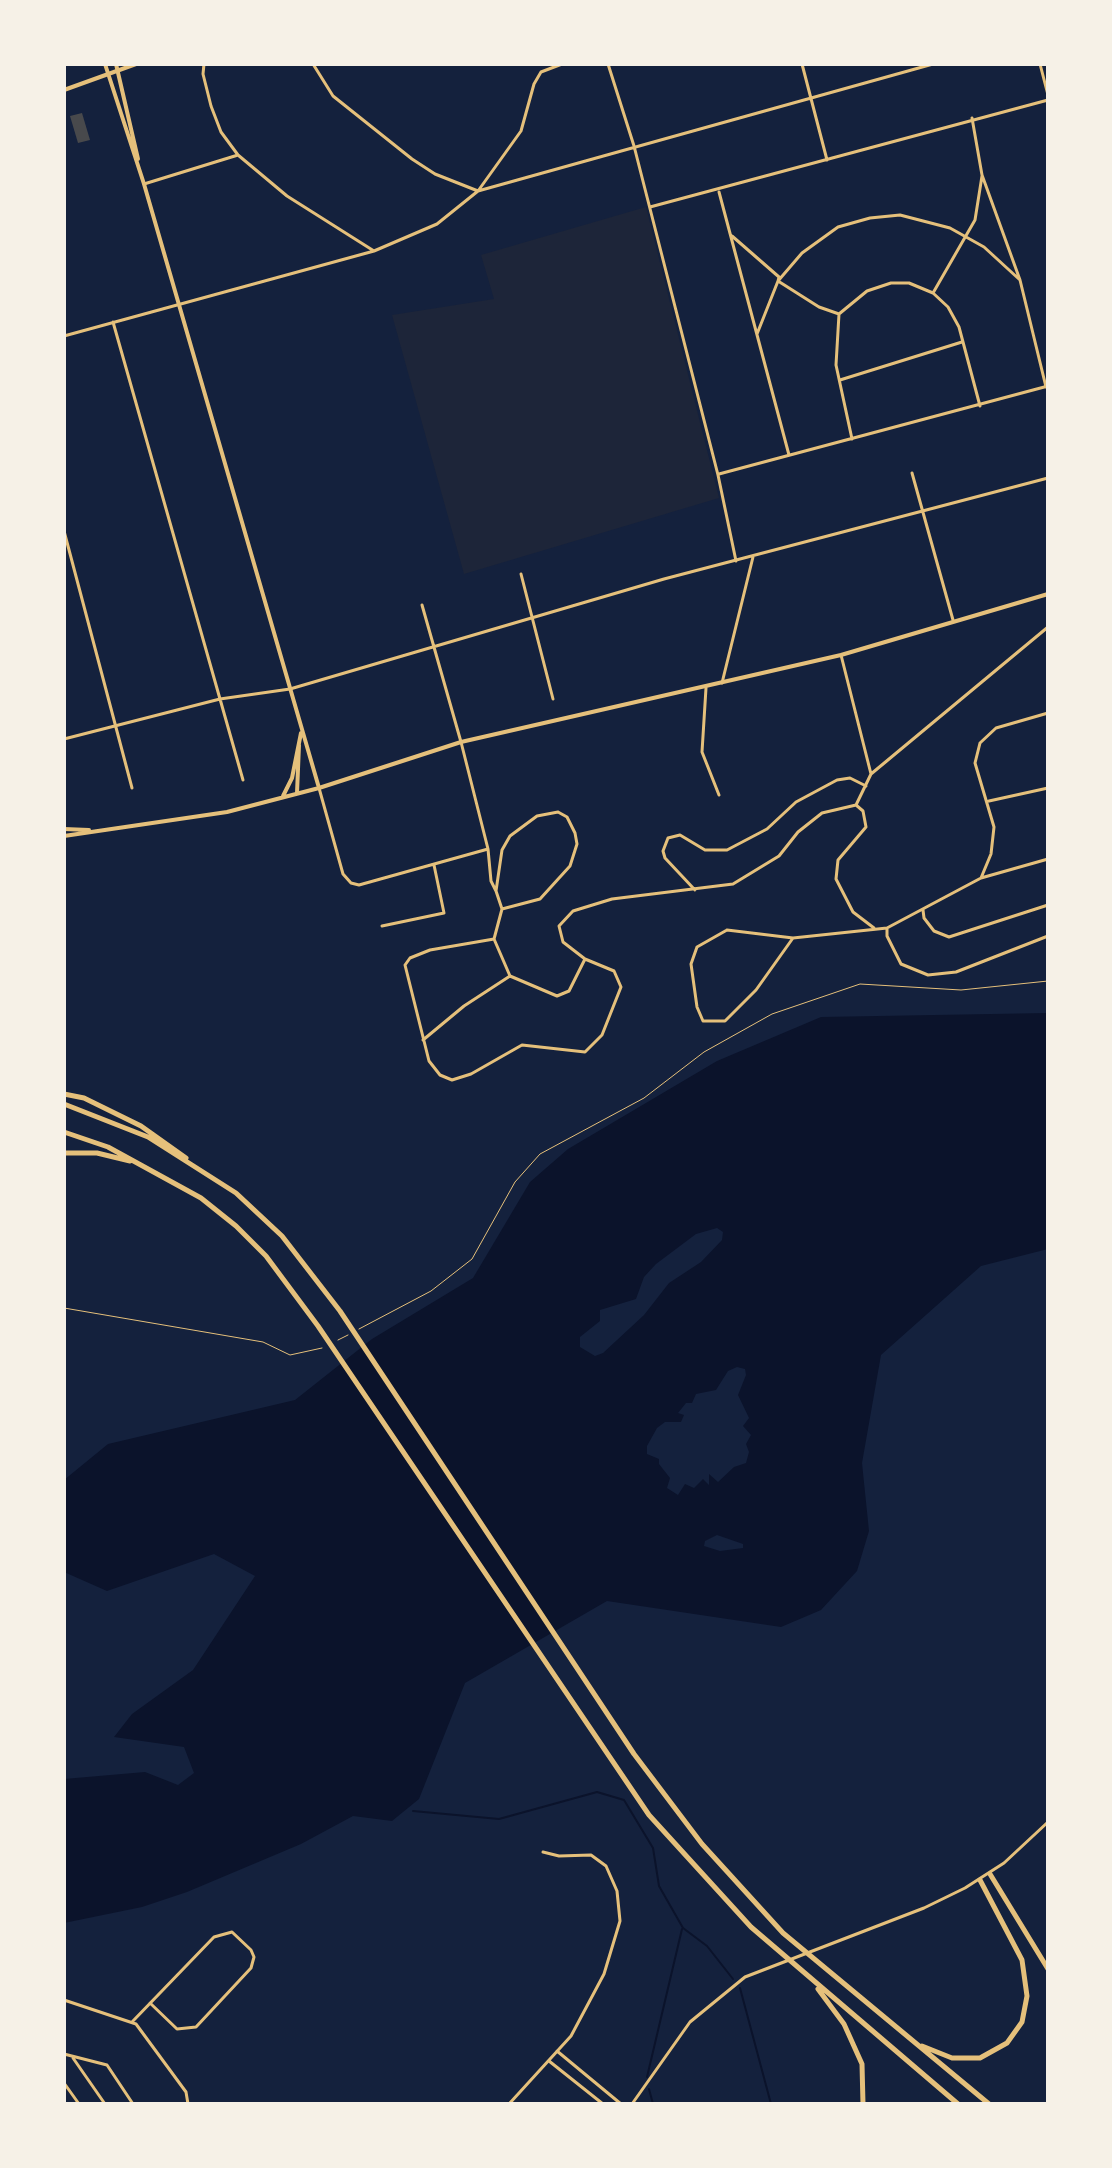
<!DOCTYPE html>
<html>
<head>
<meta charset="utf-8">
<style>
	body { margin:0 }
	#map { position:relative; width:1112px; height:2168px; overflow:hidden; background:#14213d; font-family:Ubuntu,sans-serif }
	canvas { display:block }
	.frame { position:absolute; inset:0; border:66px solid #f6f1e7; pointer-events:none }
</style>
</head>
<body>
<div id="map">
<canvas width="1112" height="2168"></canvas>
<div class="frame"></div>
</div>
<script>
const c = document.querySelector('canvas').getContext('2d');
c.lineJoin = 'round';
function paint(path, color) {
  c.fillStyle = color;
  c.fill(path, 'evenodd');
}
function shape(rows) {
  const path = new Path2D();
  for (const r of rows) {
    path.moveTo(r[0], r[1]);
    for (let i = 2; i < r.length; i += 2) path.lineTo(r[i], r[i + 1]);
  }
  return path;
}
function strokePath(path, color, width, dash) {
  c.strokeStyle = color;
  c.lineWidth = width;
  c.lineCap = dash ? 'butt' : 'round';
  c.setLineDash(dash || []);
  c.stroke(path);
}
paint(shape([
	[646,207,719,498,464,574,392,315,494,299,481,255]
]), '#1d2539');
paint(shape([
	[1048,1013,1048,1249,981,1266,881,1355,862,1463,869,1531,857,1571,821,1610,781,1627,607,1601,465,1683,419,1799,392,1821,353,1816,301,1844,187,1892,142,1907,64,1923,64,1779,145,1772,178,1785,194,1773,184,1747,114,1737,132,1714,193,1670,255,1576,214,1554,107,1591,64,1572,64,1480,108,1444,295,1400,372,1339,473,1278,530,1182,568,1149,717,1061,821,1017],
	[717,1228,723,1232,722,1240,701,1262,669,1283,644,1315,603,1353,595,1356,580,1347,580,1337,600,1321,600,1310,636,1299,644,1277,656,1264,696,1234],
	[737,1367,745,1369,746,1375,738,1395,749,1418,743,1426,751,1435,746,1444,749,1452,746,1463,734,1467,718,1482,709,1474,709,1485,703,1479,694,1488,685,1484,678,1495,667,1488,670,1478,659,1464,659,1459,647,1454,647,1446,657,1428,665,1422,681,1422,684,1415,678,1413,686,1403,692,1403,696,1394,716,1390,728,1371],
	[717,1535,743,1544,743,1548,720,1551,704,1546,705,1541]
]), '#0b132b');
strokePath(shape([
	[413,1811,499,1819,597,1792,624,1800,653,1848,659,1886,683,1928,707,1946,733,1979],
	[740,1988,771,2104],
	[647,2077,682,1929],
	[649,2089,653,2104]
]), '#0b132b', 2);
paint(shape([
	[82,113,90,140,78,143,70,116]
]), '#48494c');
strokePath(shape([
	[64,1308,263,1342,290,1355,322,1348],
	[359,1329,431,1291,472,1259,515,1182,540,1154,644,1098,704,1052,772,1014,860,984,961,990,1048,981],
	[338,1340,348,1335]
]), '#e5c07b', 1);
strokePath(shape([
	[204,64,203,74,211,106,221,132,238,155,287,196,374,251],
	[313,64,333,96,412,159,435,174,478,191,521,131,534,84,541,72,562,64],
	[608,64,634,146,718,475,736,561],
	[802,64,827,160],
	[1040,64,1048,95],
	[972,118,982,175,1020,280,1046,387],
	[144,184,238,155],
	[719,192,789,455],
	[650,207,1048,100],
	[732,236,779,277,778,281,819,307,839,314],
	[933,293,975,220,982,176],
	[113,322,243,780],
	[757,334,778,281,802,253,838,227,870,218,900,215,950,228,984,247,1020,280],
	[64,336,374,251,437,224,478,191,933,64],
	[840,380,962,342],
	[852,439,836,365,839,314,867,291,891,283,909,283,933,293,948,307,959,327,980,406],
	[912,473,953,620],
	[719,474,1048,386],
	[64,531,132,788],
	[521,574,553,699],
	[422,605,461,742,488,849,491,881,496,891],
	[841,655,871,774],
	[722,683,753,557],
	[706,688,702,752,719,795],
	[64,739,220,699,290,689,664,579,1048,478],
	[319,788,343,874,351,883,359,885,488,849],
	[989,801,1048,788],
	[856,805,871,774,1048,627],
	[856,805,863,811,866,827,838,860,836,879,853,912,874,928],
	[558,812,567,817,575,833,577,844,570,866,540,899,502,909,496,891,502,850,510,836,537,816,558,812],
	[981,878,991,854,994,827,975,763,980,743,996,728,1048,713],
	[695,890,665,858,663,851,668,838,680,835,705,850,727,850,767,829,796,802,837,780,850,778,866,786],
	[502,909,494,939,510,976,557,996,569,991,585,959],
	[923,910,924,918,934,931,949,937,1048,905],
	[382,926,444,913,434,865],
	[887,928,887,936,901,964,928,975,956,972,1048,936],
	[727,930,793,938,756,990,725,1021,703,1021,697,1007,691,964,697,947,727,930],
	[793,938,887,928,981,878,1048,859],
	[494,939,430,950,410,958,405,965,429,1061,440,1075,452,1080,471,1074,522,1045,585,1052,602,1035,621,987,614,971,585,959,563,942,559,926,573,911,612,899,733,884,779,856,798,832,822,813,856,805],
	[423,1040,464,1006,510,976],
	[64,2000,136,2024,186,2092,188,2104],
	[132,2022,214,1937,232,1932,251,1950,254,1957,251,1968,196,2027,177,2029,150,2003],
	[557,2051,621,2104],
	[64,2054,107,2065,133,2104],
	[73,2058,105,2104],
	[549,2061,603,2104],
	[64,2083,79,2104],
	[509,2104,571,2036,604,1974,620,1921,617,1891,606,1866,591,1855,559,1856,543,1852]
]), '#e5c07b', 3);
strokePath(shape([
	[632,2104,690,2022,745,1977,924,1908,965,1888,1004,1863,1048,1822]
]), '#e5c07b', 3);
strokePath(shape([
	[64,90,136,64],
	[319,788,461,742,841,655,1048,594]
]), '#e5c07b', 4);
strokePath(shape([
	[116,64,138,159],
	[297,793,299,745],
	[283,796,292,778,301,733],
	[64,829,89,830],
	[64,836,227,812,319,788,144,184,105,64]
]), '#e5c07b', 4);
strokePath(shape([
	[64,1094,84,1098,141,1126,186,1158],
	[64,1104,148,1137,236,1193,282,1236,340,1311,634,1754,702,1844,783,1933,989,2104],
	[64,1132,108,1147,201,1198,236,1226,266,1256,318,1326,649,1815,751,1927,958,2104],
	[64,1153,97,1153,130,1161],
	[990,1874,1048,1969],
	[818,1989,844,2024,862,2064,863,2104],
	[922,2046,952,2058,980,2058,1007,2043,1022,2022,1027,1996,1022,1960,980,1880]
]), '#e5c07b', 5);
</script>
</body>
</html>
